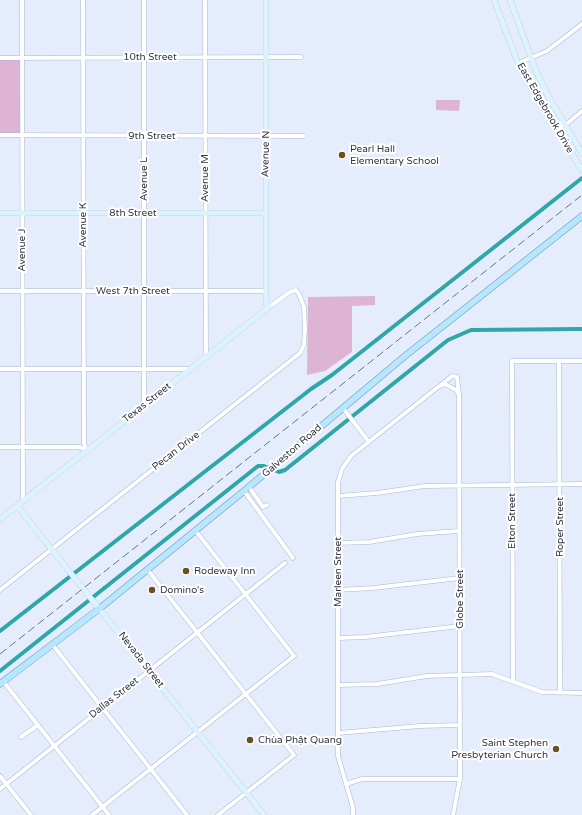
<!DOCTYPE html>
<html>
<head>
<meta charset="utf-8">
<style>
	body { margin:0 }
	canvas { display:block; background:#e5edfd }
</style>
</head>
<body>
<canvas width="582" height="815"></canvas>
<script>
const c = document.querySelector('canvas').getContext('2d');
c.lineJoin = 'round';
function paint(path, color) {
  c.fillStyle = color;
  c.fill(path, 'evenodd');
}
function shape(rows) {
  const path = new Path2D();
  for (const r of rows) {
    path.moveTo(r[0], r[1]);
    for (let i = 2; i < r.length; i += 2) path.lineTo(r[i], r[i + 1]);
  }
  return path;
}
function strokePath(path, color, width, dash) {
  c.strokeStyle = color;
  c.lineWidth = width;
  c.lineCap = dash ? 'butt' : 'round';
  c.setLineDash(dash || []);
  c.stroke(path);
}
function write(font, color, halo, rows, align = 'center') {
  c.font = font + ' "Varela Round",sans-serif';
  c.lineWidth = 4;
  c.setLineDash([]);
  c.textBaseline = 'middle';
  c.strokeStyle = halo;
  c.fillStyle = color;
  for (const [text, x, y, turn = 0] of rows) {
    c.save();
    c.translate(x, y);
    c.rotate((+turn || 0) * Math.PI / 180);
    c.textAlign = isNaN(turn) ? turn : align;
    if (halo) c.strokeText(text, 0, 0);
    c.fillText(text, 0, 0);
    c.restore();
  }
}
paint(shape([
	[0,60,20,60,20,133,0,133],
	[436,100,460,100,459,111,436,110],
	[375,296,375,305,352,306,352,352,325,371,307,375,308,297]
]), '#deb4d5');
strokePath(shape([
	[0,631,311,389,332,375,582,178],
	[0,671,258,466,264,466,279,472,285,470,448,340,471,330,582,329]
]), '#2fa7a7', 4);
const street = shape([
	[22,0,23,501],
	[83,0,84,443,86,450],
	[144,0,144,405],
	[205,0,206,356],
	[0,58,301,57],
	[518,63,547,51,582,24],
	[557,129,569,122,582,111],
	[0,135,304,136],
	[0,291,266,291],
	[559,361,560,693],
	[0,369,190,369],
	[441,385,452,376,457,377,459,394],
	[343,408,369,442],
	[0,447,80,447,86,450],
	[249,487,263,507,267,505],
	[244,491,293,558],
	[338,496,377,493,425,486,582,484],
	[338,543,369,542,417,534,459,531],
	[147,569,294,755,218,815],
	[0,590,300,353,304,345,305,329,304,307,299,294,296,290,290,292,269,307],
	[337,590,373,588,460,578],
	[338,638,365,637,460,626],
	[52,644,187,815],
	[3,681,109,815],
	[513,681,512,361,582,361],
	[338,685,377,684,427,676,492,674,542,692,582,693],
	[338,733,420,726,460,725],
	[21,737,38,725],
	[0,776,31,815],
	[346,784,362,779,460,779],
	[0,789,285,563],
	[92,815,294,656,195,530],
	[353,815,353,808,338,756,338,482,342,469,351,456,438,387,445,384,456,390,459,395,460,779,453,815]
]);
const secondary = shape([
	[494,0,518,63,530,86,582,170],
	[510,0,536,71,548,96,582,153],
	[0,213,266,213],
	[17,506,264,815],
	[0,519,269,307,266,303,266,0]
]);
const primary = shape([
	[0,684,99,609,244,491,405,356,582,216]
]);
strokePath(street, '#aab7d0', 5);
strokePath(secondary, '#aab7d0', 6);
strokePath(primary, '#6b9eba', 7);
strokePath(street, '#fff', 4);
strokePath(secondary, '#dcf3fe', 5.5);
strokePath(primary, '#b8e6fd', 6);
strokePath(shape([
	[0,654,582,195]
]), '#6b717e', 1, [8, 4]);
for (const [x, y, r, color] of [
	[342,155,4,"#6b5022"],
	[186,571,4,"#6b5022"],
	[152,590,4,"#6b5022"],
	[250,740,4,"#6b5022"],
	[556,749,4,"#6b5022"]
]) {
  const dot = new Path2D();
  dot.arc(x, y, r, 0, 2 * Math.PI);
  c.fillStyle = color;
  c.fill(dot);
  strokePath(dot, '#fff', 1.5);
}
write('10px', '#323742', '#fff', [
	["10th Street",150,57],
	["East Edgebrook Drive",545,108,60],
	["9th Street",152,136],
	["Avenue N",266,154,-89],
	["Avenue M",205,178,-90],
	["Avenue L",144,179,-90],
	["8th Street",133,213],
	["Avenue K",83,225,-90],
	["Avenue J",22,250,-90],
	["West 7th Street",133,291],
	["Texas Street",147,403,-38],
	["Pecan Drive",176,451,-38],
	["Galveston Road",292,451,-41],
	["Elton Street",512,521,-90],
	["Roper Street",560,527,-90],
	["Marleen Street",338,572,-90],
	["Globe Street",460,599,-90],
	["Nevada Street",141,660,52],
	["Dallas Street",114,698,-38]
]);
write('10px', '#323742', '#fff', [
	["Pearl Hall",350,149],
	["Elementary School",350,161],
	["Rodeway Inn",194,571],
	["Domino's",160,590],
	["Chùa Phật Quang",258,740],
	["Saint Stephen",548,743,"right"],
	["Presbyterian Church",548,755,"right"]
], 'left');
</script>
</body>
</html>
